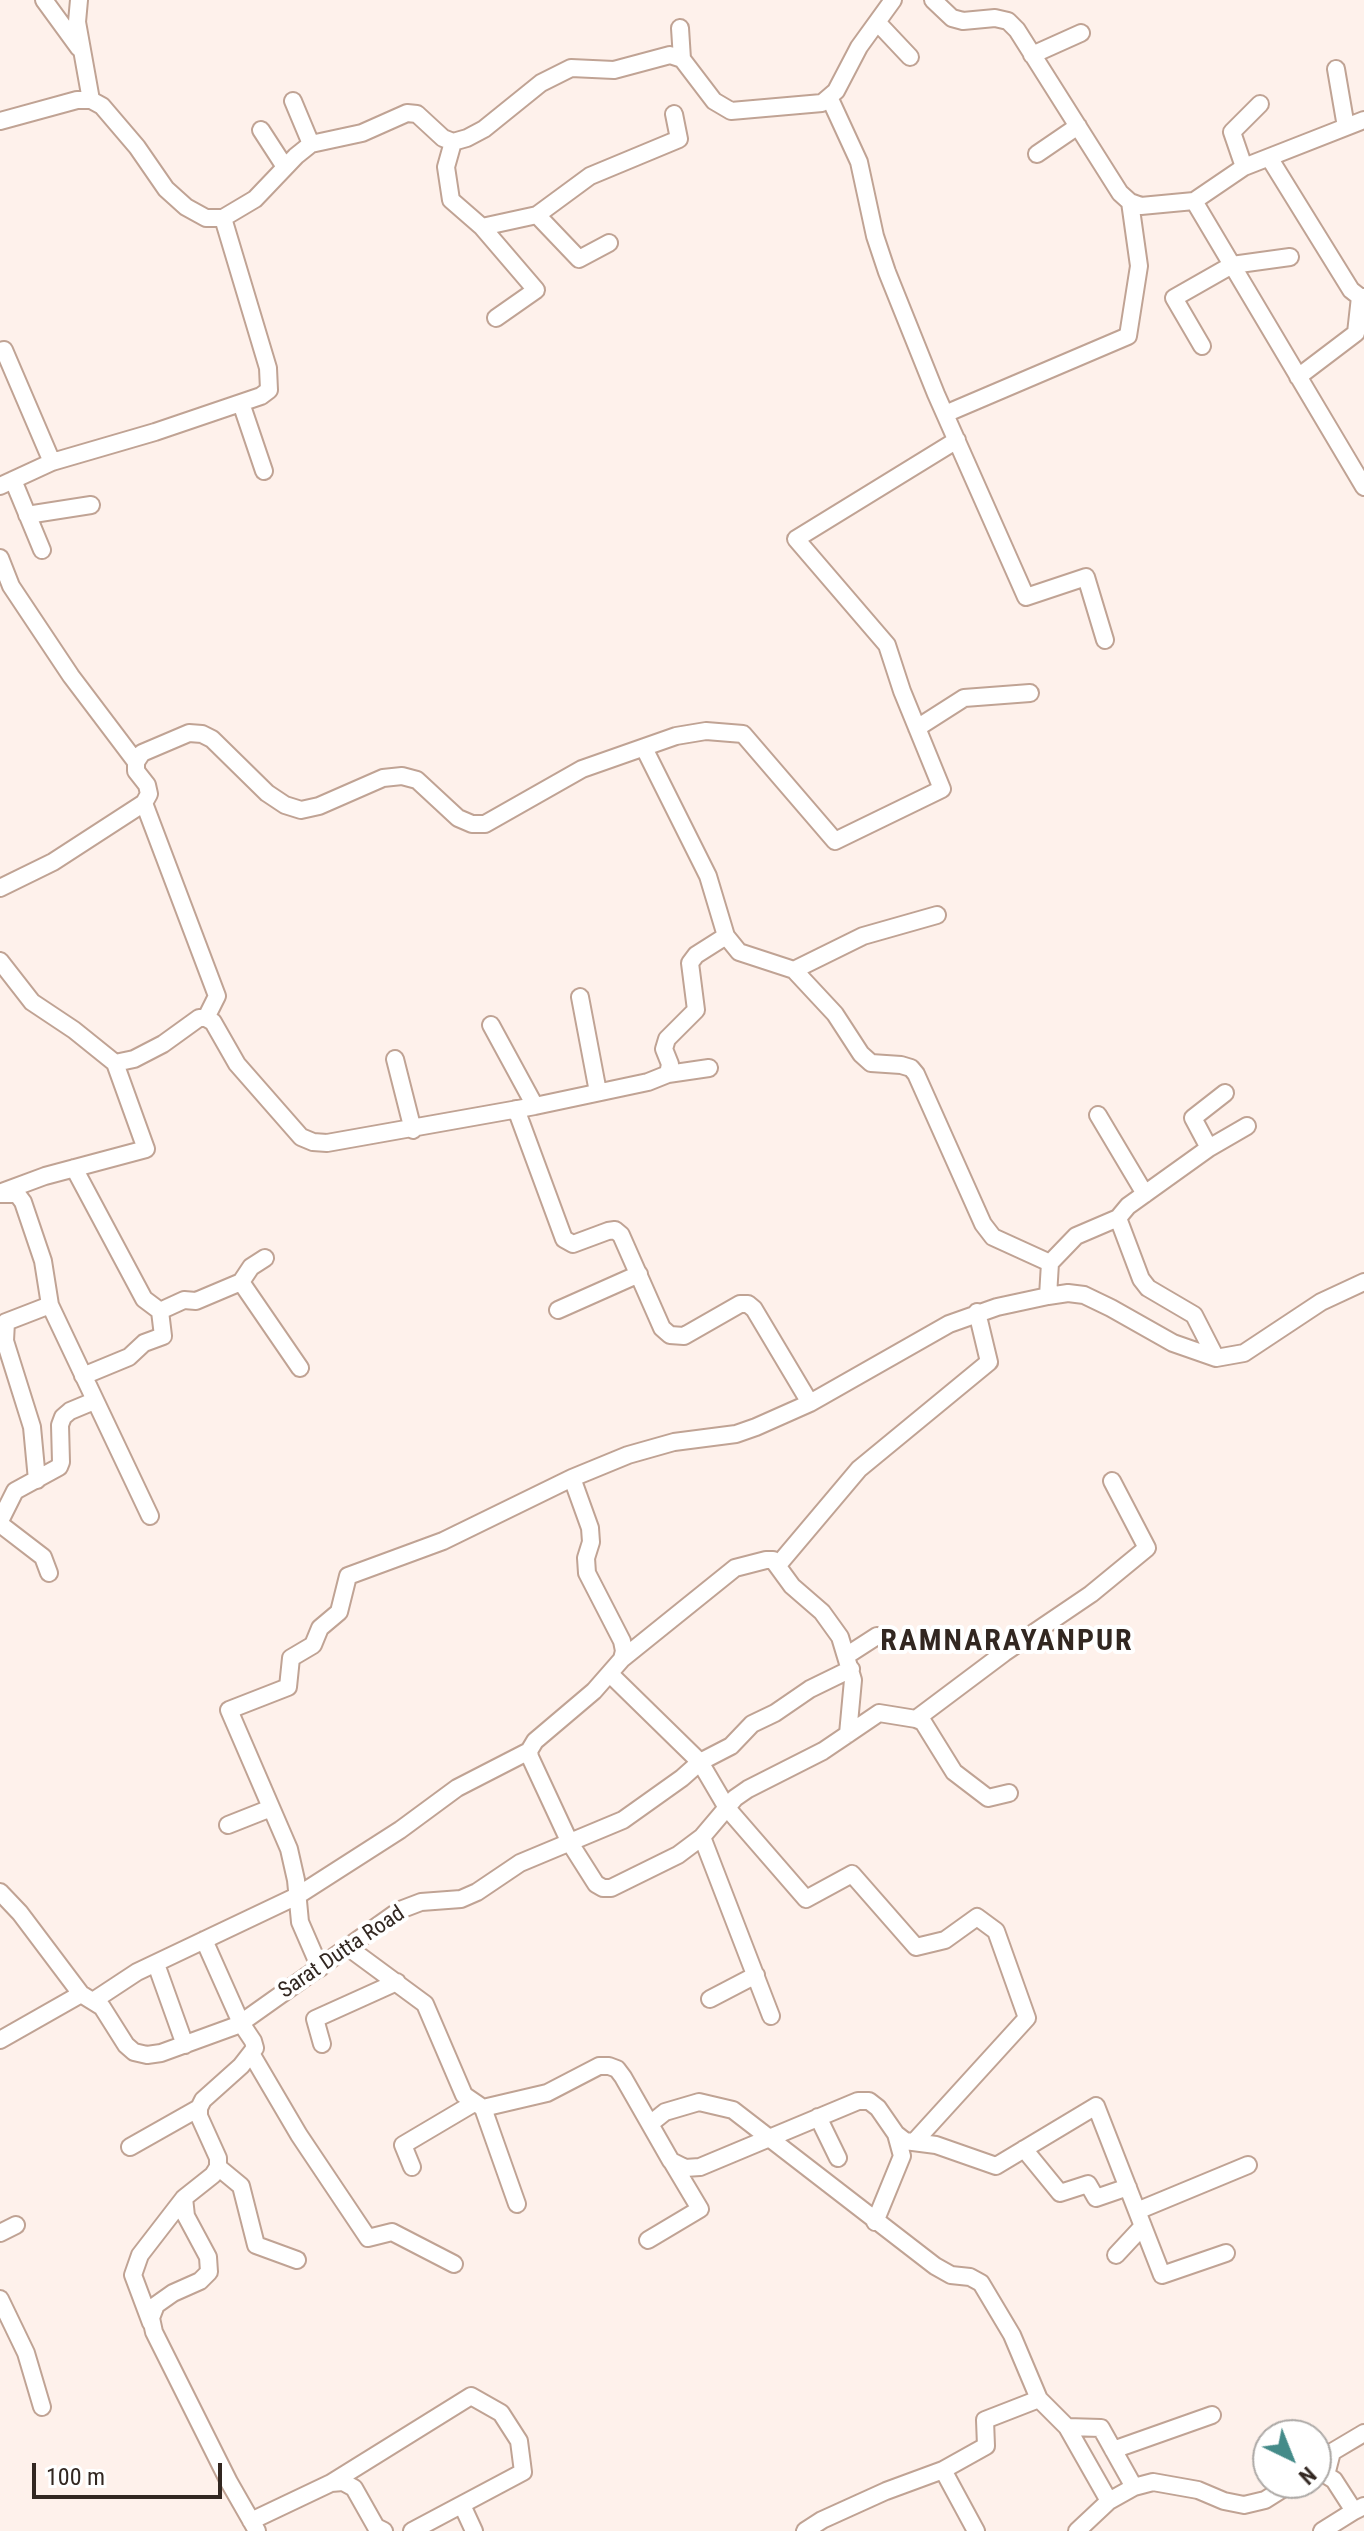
<!DOCTYPE html>
<html>
<head>
<meta charset="utf-8">
<style>
	body { margin:0 }
	#map { position:relative; width:1364px; height:2531px; overflow:hidden; background:#fef1eb; font-family:"Roboto Condensed",sans-serif }
	canvas { display:block }
	.north { position:absolute; left:1252px; top:2419px; width:80px; height:80px; box-sizing:border-box; background:#fff; border:2px solid #ada9a6; border-radius:50%; rotate:137deg; font-size:22px; font-weight:700; line-height:32px; text-align:center; color:#322721 }
	.north::after { content:''; display:block; margin:auto; width:28px; height:36px; background:#448b89; clip-path:polygon(50% 0,100% 100%,50% 72%,0 100%) }
	.scale { position:absolute; left:32px; top:2463px; width:190px; height:36px; box-sizing:border-box; border:4px solid #322721; border-top:0; padding-left:10px; font-size:24px; line-height:28px; white-space:nowrap; color:#322721; -webkit-text-stroke:6px #fff; paint-order:stroke }
</style>
</head>
<body>
<div id="map">
<canvas width="1364" height="2531"></canvas>
<div class="north">N</div>
<div class="scale">100 m</div>
</div>
<script>
const c = document.querySelector('canvas').getContext('2d');
c.lineJoin = 'round';
function shape(rows) {
  const path = new Path2D();
  for (const r of rows) {
    path.moveTo(r[0], r[1]);
    for (let i = 2; i < r.length; i += 2) path.lineTo(r[i], r[i + 1]);
  }
  return path;
}
function strokePath(path, color, width, dash) {
  c.strokeStyle = color;
  c.lineWidth = width;
  c.lineCap = dash ? 'butt' : 'round';
  c.setLineDash(dash || []);
  c.stroke(path);
}
function write(font, color, halo, rows, align = 'center') {
  c.font = font + ' "Roboto Condensed",sans-serif';
  c.lineWidth = 8;
  c.setLineDash([]);
  c.textBaseline = 'middle';
  c.strokeStyle = halo;
  c.fillStyle = color;
  for (const [text, x, y, turn = 0] of rows) {
    c.save();
    c.translate(x, y);
    c.rotate((+turn || 0) * Math.PI / 180);
    c.textAlign = isNaN(turn) ? turn : align;
    if (halo) c.strokeText(text, 0, 0);
    c.fillText(text, 0, 0);
    c.restore();
  }
}
const minor = shape([
	[44,0,79,48],
	[79,0,77,22,91,100],
	[933,0,952,18,963,21,995,18,1008,21,1017,30,1120,193,1130,202,1141,206,1194,201,1244,167,1364,120],
	[877,22,910,57],
	[680,28,682,59],
	[1032,55,1081,33],
	[1336,69,1346,127],
	[830,99,859,162,875,236,887,272,936,394,1026,597,1086,577,1105,640],
	[293,101,311,144],
	[0,121,77,100,91,100,102,106,137,147,166,189,186,207,206,218,223,218,255,199,296,156,311,144,362,133,407,113,417,114,443,138,453,142,467,138,484,129,541,83,571,68,614,70,670,55,682,59,714,101,731,111,822,103,836,91,859,47,893,0],
	[261,130,285,167],
	[453,142,446,167,451,200,482,227,537,215,579,259,609,243],
	[1037,154,1078,126],
	[1270,159,1351,290,1360,297,1364,297],
	[1244,167,1232,132,1260,104],
	[1194,201,1364,487],
	[537,215,590,176,679,139,674,114],
	[482,227,536,290,496,318],
	[1202,346,1174,298,1232,265,1290,257],
	[0,351,4,350,52,462],
	[1298,377,1356,333,1360,297],
	[241,403,264,471],
	[945,414,1128,336,1139,266,1130,202],
	[13,480,42,550],
	[0,486,52,462,155,432,261,396,269,390,268,368,223,218],
	[27,515,91,505],
	[0,558,11,586,71,676,136,762],
	[917,728,964,698,1030,693],
	[644,748,708,876,726,936],
	[144,803,217,996,206,1018],
	[0,888,53,862,144,803,149,794,147,785,136,771,136,762,142,753,189,733,202,734,212,739,267,793,285,805,301,810,319,806,383,778,402,776,417,780,458,818,472,824,485,824,582,769,676,736,706,731,743,734,835,841,942,789,902,691,887,645,796,539,957,440],
	[0,961,32,1002,74,1030,115,1063,134,1059,163,1044,199,1018,206,1018,213,1022,237,1064,301,1137,313,1142,327,1143,535,1106,648,1082,668,1074,670,1064,664,1049,667,1039,696,1010,690,963,696,955,726,936,739,952,794,970,835,1014,861,1054,871,1063,901,1065,911,1068,916,1074,983,1224,993,1237,1050,1263,1048,1296],
	[794,970,863,936,937,915],
	[580,997,598,1092],
	[491,1025,535,1106],
	[395,1059,413,1130],
	[668,1074,709,1068],
	[516,1109,564,1239,573,1244,608,1231,615,1230,621,1235,662,1328,670,1335,684,1336,740,1304,748,1304,754,1309,810,1403],
	[1098,1115,1145,1194],
	[1209,1148,1193,1118,1225,1093],
	[74,1168,144,1299,160,1311],
	[2,1192,45,1176,146,1149,115,1063],
	[0,1194,17,1194,23,1202,43,1261,50,1305,150,1516],
	[1050,1263,1076,1236,1118,1218],
	[241,1282,300,1368],
	[558,1310,639,1274],
	[5,1341,32,1427,37,1480],
	[0,1343,5,1341,6,1322,50,1305],
	[1216,1358,1194,1315,1148,1288,1141,1279,1118,1218,1128,1206,1209,1148,1247,1126],
	[83,1376,129,1357,144,1343,163,1336,160,1311,184,1300,196,1301,241,1282,251,1267,265,1258],
	[572,1478,590,1528,591,1542,586,1558,587,1573,622,1641,624,1651,622,1659,594,1691,535,1741,529,1751,530,1757,570,1843,596,1884,603,1888,611,1888,678,1855,702,1837,735,1798,748,1789,823,1751,879,1713,916,1719,923,1722,954,1772,988,1798,1009,1793],
	[0,1521,15,1491,59,1467,61,1462,60,1425,63,1417,70,1411,94,1401],
	[0,1524,43,1557,49,1573],
	[778,1565,859,1469,989,1362,977,1312],
	[846,1656,877,1636],
	[622,1659,735,1568,766,1560,773,1560,792,1586,822,1612,840,1637,853,1680,848,1734],
	[610,1674,700,1762,727,1808,806,1899,852,1874,916,1947,945,1940,977,1917,996,1931,1027,2018,915,2141],
	[916,1719,1004,1653,1091,1594,1147,1548,1112,1481],
	[228,1825,271,1808],
	[702,1837,771,2016],
	[0,1892,20,1913,81,1994,102,2007,126,2045,134,2052,147,2055,161,2053,238,2025,400,1910,421,1902,461,1899,477,1892,520,1863,623,1820,682,1778,700,1762,731,1746,752,1724,775,1713,810,1689,851,1669],
	[204,1940,241,2023,253,2041,255,2048,241,2066,203,2100,199,2108,199,2116,218,2158,218,2167,213,2175,184,2198,186,2216,208,2257,209,2272,200,2281,173,2293,156,2305,151,2318,154,2332,229,2482,257,2531],
	[349,1948,425,2004,464,2095,483,2108,547,2093,599,2066,609,2066,617,2069,623,2077,671,2161,685,2168,700,2167,858,2101,869,2101,878,2108,896,2134,905,2141,936,2145,996,2166,1096,2106,1162,2275,1226,2253],
	[156,1964,185,2045],
	[320,1968,300,1922,296,1880,289,1849,229,1710,288,1687,291,1658,313,1645,320,1628,339,1612,348,1576,443,1541,572,1478,628,1455,674,1442,736,1434,756,1427,810,1403,949,1324,997,1307,1048,1296,1068,1293,1084,1295,1111,1308,1173,1343,1216,1358,1244,1353,1321,1302,1364,1282],
	[710,1999,756,1975],
	[93,2001,137,1972,297,1896,400,1830,457,1788,529,1751],
	[0,2040,81,1994],
	[322,2044,315,2019,397,1982],
	[252,2055,299,2135,368,2238,392,2232,454,2264],
	[483,2108,517,2204],
	[818,2117,838,2158],
	[650,2124,665,2112,699,2102,733,2110,935,2266,951,2275,970,2277,981,2283,1012,2335,1039,2399,1067,2427,1109,2501],
	[130,2147,199,2108],
	[1024,2149,1060,2193,1088,2184,1096,2198,1128,2187],
	[218,2167,241,2186,256,2245,297,2260],
	[412,2167,403,2145,474,2103],
	[1137,2211,1248,2165],
	[875,2222,902,2156,896,2134],
	[0,2233,16,2225],
	[648,2240,700,2209,672,2162],
	[1116,2255,1143,2226],
	[0,2299,26,2353,42,2407],
	[151,2323,133,2275,140,2255,184,2198],
	[1067,2427,1101,2428,1134,2487],
	[1113,2450,1212,2415],
	[1316,2473,1326,2475,1334,2480,1354,2511,1364,2506],
	[1326,2475,1332,2452,1364,2433],
	[331,2483,471,2396,501,2413,519,2441,523,2472,412,2531],
	[462,2505,474,2531],
	[251,2521,331,2483,343,2482,354,2488,376,2527,384,2531],
	[805,2531,822,2520,886,2491,943,2470],
	[976,2531,943,2470,986,2446,985,2420,1039,2399],
	[1077,2531,1109,2501,1134,2487,1153,2482,1198,2490,1224,2501,1244,2505,1265,2500,1292,2483],
	[1322,2531,1354,2511]
]);
strokePath(minor, '#c0a394', 20);
strokePath(minor, '#fff', 16);
write('22px', '#322721', '#fff', [
	["Sarat Dutta Road",342,1953,-34]
]);
c.letterSpacing = '2px';
write('bold 30px', '#322721', '#fff', [
	["RAMNARAYANPUR",1007,1642]
]);
c.letterSpacing = '0px';
</script>
</body>
</html>
